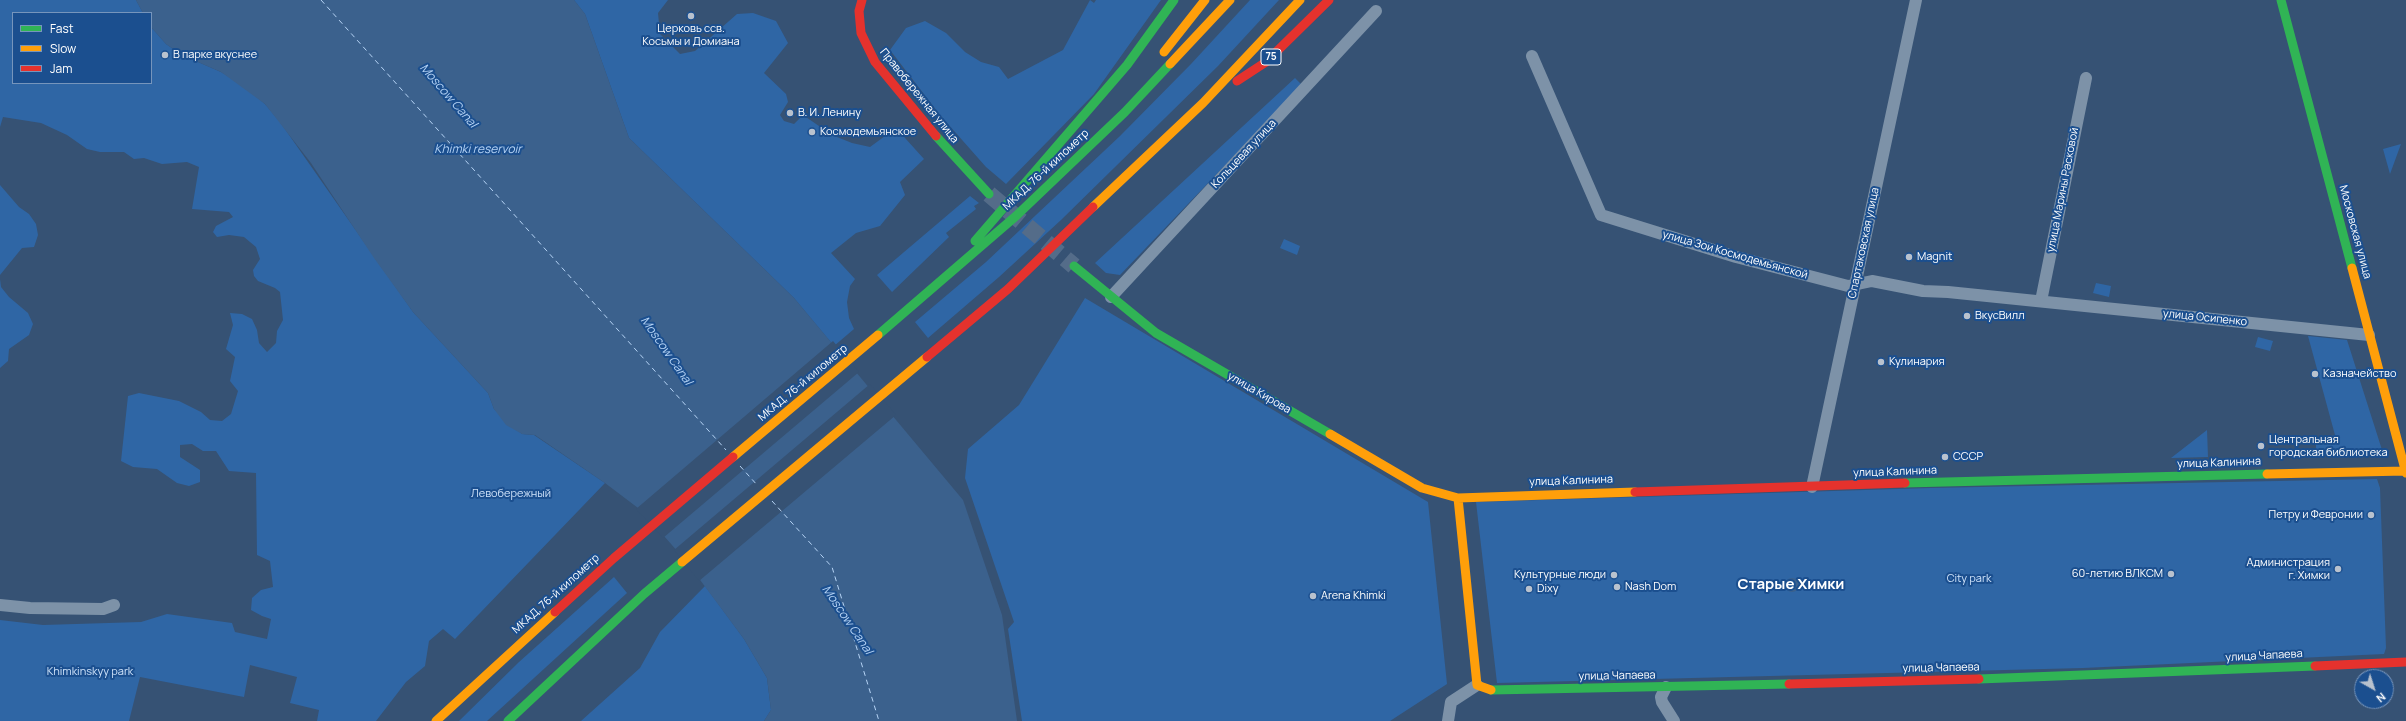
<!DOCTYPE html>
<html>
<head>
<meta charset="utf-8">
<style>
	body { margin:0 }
	#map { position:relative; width:2406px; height:721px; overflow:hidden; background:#365274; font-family:Manrope,sans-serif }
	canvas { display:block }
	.legend { position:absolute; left:12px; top:12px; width:140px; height:72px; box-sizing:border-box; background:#1b4f8f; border:1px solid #7695bc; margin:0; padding:5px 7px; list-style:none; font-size:12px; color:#fff }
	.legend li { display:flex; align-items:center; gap:8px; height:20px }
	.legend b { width:20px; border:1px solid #7695bc }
	.north { position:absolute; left:2354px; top:669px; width:40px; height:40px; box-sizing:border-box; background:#1b4f8f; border:1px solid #7695bc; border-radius:50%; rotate:141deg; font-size:11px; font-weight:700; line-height:16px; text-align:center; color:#fff }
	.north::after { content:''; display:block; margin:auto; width:14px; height:18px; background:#b9c2ce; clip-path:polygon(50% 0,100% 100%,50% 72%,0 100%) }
</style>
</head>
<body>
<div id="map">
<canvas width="2406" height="721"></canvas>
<ul class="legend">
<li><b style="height:5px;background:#30b455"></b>Fast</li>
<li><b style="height:5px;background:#ff9f0a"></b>Slow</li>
<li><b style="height:5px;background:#e5322d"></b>Jam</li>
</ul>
<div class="north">N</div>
</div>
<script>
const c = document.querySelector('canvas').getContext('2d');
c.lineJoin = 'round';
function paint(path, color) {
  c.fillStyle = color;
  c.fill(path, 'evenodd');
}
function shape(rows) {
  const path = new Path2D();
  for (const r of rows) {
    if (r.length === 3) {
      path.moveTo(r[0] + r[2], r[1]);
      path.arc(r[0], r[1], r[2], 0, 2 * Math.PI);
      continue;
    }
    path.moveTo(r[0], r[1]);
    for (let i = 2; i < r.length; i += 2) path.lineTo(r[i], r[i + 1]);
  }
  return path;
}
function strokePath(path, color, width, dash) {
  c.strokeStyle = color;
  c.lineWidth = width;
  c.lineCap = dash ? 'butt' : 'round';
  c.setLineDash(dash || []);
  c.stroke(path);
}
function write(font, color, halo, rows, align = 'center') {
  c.font = font + ' Manrope,sans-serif';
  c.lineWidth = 4;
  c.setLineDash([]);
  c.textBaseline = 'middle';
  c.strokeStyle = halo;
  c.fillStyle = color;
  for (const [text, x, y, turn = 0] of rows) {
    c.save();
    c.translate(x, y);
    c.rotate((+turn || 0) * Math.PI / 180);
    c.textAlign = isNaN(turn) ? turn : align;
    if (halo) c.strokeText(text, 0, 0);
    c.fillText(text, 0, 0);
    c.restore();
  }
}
paint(shape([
	[0,0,136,0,143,13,13,13,13,83,151,83,151,27,166,44,182,55,221,72,241,84,265,104,280,122,413,312,488,393,494,409,522,434,534,435,605,483,455,639,443,629,429,641,425,666,406,682,376,721,317,721,319,710,290,703,297,677,250,665,244,697,140,677,129,721,0,721,0,620,43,625,141,622,167,614,232,623,235,632,267,639,271,619,262,616,251,610,252,598,261,590,273,587,270,561,257,555,256,473,229,471,216,451,203,451,192,444,180,445,180,457,200,470,200,482,189,486,177,483,157,469,133,467,121,461,128,396,139,393,179,401,201,412,210,420,222,421,231,414,238,391,230,381,235,357,226,349,233,325,230,313,242,314,252,319,257,330,259,343,267,352,276,343,277,331,283,320,280,292,275,288,258,281,254,276,253,270,260,259,256,247,244,237,229,235,217,237,213,232,216,226,233,217,229,212,192,209,199,167,187,162,162,164,144,158,134,159,124,152,100,152,87,149,67,135,41,123,3,117,0,127],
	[574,0,668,0,658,13,660,34,680,54,695,51,737,14,753,13,776,21,788,43,764,73,786,94,788,102,780,115,784,121,794,124,803,115,832,135,852,143,870,147,896,128,924,159,900,182,905,195,880,226,856,233,831,253,855,279,850,286,847,302,849,318,854,329,834,346,794,298,629,138,585,14],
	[1090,0,1094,3,1096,0,1161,0,1094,94,1006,184,986,167,940,115,890,50,906,28,925,21,946,33,965,52,981,62,999,67,1008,79,1063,50],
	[1250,0,1279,0,1218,66,1061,220,999,277,928,338,915,322,986,262,1120,136,1191,64],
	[1295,78,1302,85,1120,275,1106,273,1095,263],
	[2401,144,2390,174,2383,149],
	[0,185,19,207,29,214,36,224,38,235,34,247,22,248,0,275],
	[970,196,979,203,974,206,976,209,946,233,949,237,892,292,877,275],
	[1284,239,1300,246,1297,255,1280,248],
	[0,279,1,287,9,297,28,313,33,324,29,335,9,349,8,361,0,368],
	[2096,283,2111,286,2109,297,2093,293],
	[1085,298,1428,502,1447,684,1390,721,1022,721,1008,629,1014,622,965,478,968,449,1019,405],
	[2308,336,2347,340,2383,453,2316,456,2316,440,2335,435],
	[2258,337,2273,341,2270,351,2255,347],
	[2207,430,2208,457,2171,458],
	[2377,479,2380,488,2386,648,2384,654,2083,668,1497,683,1476,502,1930,488],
	[614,577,627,593,487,721,459,721,519,662],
	[705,586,744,639,767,678,771,710,764,721,581,721,640,668,660,632]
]), '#2f66a5');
paint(shape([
	[136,0,574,0,585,14,629,138,794,298,963,500,1002,615,1017,721,764,721,771,710,767,678,744,639,686,561,642,511,605,483,535,435,522,434,506,425,494,409,488,393,413,312,374,258,311,163,265,104,221,72,182,55,166,44,151,27,151,13,143,13],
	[1792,585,7]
]), '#3b618d');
paint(shape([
	[833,341,859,372,663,538,636,509],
	[870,384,896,415,699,581,674,550]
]), '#365274');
strokePath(shape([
	[321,0,726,450],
	[740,466,758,486],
	[772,501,832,567,879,721]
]), '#b5d3f5', 1, [5, 4]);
strokePath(shape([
	[989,194,1074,266]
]), '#546c89', 17, [17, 8]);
strokePath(shape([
	[1532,56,1601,215,1736,257,1848,286,1872,281,1923,291,1948,292,2369,335],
	[1111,297,1376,11],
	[2041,301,2086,78],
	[1812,487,1916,0],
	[0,605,30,608,103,609,114,605],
	[1666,687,1661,697,1662,702,1674,721],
	[1448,721,1451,702,1477,685]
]), '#7d92a8', 12);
strokePath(shape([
	[2281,0,2352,268],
	[936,136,989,194],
	[975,241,1127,65,1174,0],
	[1074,266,1156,333,1330,434],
	[878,335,1016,216,1125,112,1170,64],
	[1905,483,2267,474],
	[1979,679,2315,666],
	[1491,690,1789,684],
	[508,721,644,594,682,562]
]), '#30b455', 9);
strokePath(shape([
	[1164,52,1205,0],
	[1170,64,1230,0],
	[1093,207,1203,103,1300,0],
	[2352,268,2406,473],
	[1330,434,1422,488,1458,498,1635,492],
	[733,457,878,335],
	[2267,474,2405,471],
	[1458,498,1477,685,1491,690],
	[682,562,927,357],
	[436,721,555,612]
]), '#ff9f0a', 9);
strokePath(shape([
	[862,0,859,11,861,33,875,62,936,136],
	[1237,81,1266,62,1329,0],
	[927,357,1008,289,1093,207],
	[1635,492,1905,483],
	[555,612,614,558,733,457],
	[2315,666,2406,662],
	[1789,684,1979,679]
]), '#e5322d', 9);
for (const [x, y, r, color] of [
	[691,16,4,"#b9c2ce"],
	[165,55,4,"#b9c2ce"],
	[790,113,4,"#b9c2ce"],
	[812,132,4,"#b9c2ce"],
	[1909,257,4,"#b9c2ce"],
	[1967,316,4,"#b9c2ce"],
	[1881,362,4,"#b9c2ce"],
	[2315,374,4,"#b9c2ce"],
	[2261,446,4,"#b9c2ce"],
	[1945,457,4,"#b9c2ce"],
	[2371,515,4,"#b9c2ce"],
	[2338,569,4,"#b9c2ce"],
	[2171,574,4,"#b9c2ce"],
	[1614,575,4,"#b9c2ce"],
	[1617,587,4,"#b9c2ce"],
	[1529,589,4,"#b9c2ce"],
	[1313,596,4,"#b9c2ce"]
]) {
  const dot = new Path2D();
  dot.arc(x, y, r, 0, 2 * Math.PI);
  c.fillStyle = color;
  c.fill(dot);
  strokePath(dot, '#1b4f8f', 1.5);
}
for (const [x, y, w] of [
	[1271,57,20]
]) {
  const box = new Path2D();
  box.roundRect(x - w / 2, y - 8, w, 16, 3);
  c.fillStyle = '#1b4f8f';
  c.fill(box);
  strokePath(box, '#fff', 1);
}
write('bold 10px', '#fff', null, [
	["75",1271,57]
]);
write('11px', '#fff', '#1b4f8f', [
	["Церковь ссв.",691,29,"center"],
	["Косьмы и Домиана",691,42,"center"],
	["В парке вкуснее",173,55],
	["В. И. Ленину",798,113],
	["Космодемьянское",820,132],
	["Magnit",1917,257],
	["ВкусВилл",1975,316],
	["Кулинария",1889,362],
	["Казначейство",2323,374],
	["Центральная",2269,440],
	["городская библиотека",2269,453],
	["СССР",1953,457],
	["Петру и Февронии",2363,515,"right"],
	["Администрация",2330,563,"right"],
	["г. Химки",2330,576,"right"],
	["60-летию ВЛКСМ",2163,574,"right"],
	["Культурные люди",1606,575,"right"],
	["Nash Dom",1625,587],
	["Dixy",1537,589],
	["Arena Khimki",1321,596]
], 'left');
write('11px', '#fff', '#1b4f8f', [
	["Правобережная улица",919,96,51],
	["Кольцевая улица",1244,154,-47],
	["МКАД, 76-й километр",1046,170,-43],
	["улица Марины Расковой",2063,190,-79],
	["Московская улица",2355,232,75],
	["Спартаковская улица",1864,243,-78],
	["улица Зои Космодемьянской",1735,255,16],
	["улица Осипенко",2205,318,6],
	["МКАД, 76-й километр",803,383,-40],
	["улица Кирова",1259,393,30],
	["улица Калинина",2219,463,-2],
	["улица Калинина",1895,472,-2],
	["улица Калинина",1571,481,-2],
	["МКАД, 76-й километр",556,594,-42],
	["улица Чапаева",2264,656,-3],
	["улица Чапаева",1941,668,-1],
	["улица Чапаева",1617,676,-1]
]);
write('11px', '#cfe3fa', '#1b4f8f', [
	["Левобережный",511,494],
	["City park",1969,579],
	["Khimkinskyy park",90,672]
]);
write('italic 12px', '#b5d3f5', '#1b4f8f', [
	["Moscow Canal",448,96,49],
	["Khimki reservoir",478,150],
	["Moscow Canal",666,351,55],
	["Moscow Canal",847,620,56]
]);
write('bold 15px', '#fff', '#1b4f8f', [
	["Старые Химки",1791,585]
]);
</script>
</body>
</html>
